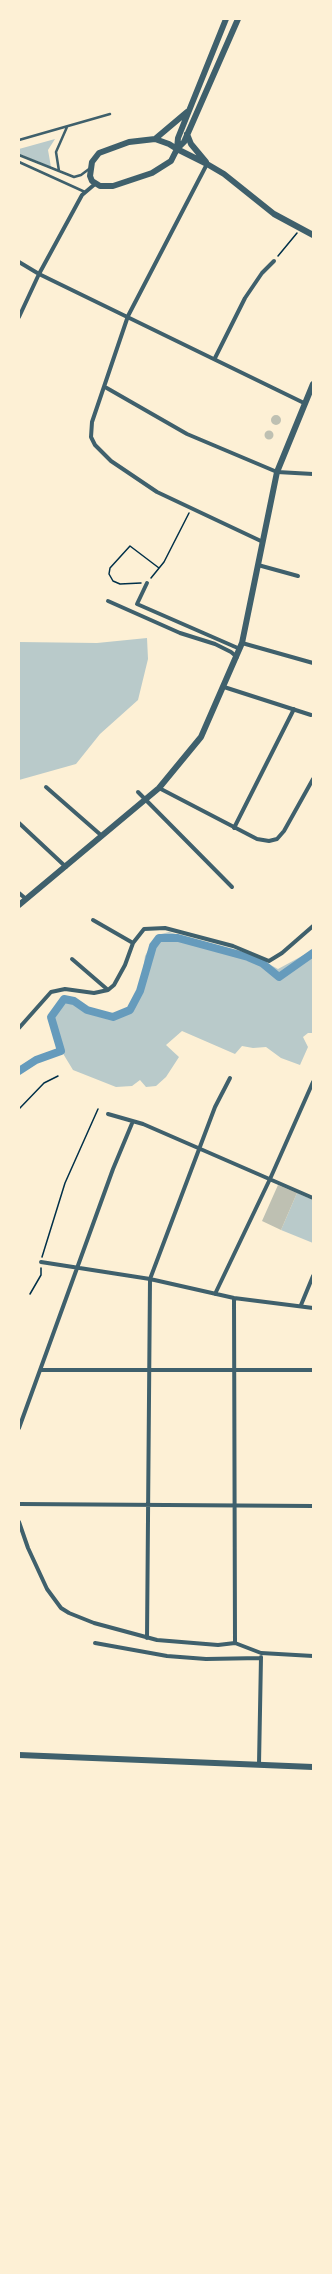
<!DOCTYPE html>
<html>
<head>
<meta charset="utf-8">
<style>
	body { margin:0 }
	#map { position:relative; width:332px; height:2274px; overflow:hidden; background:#fdf0d5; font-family:"Nunito Sans",sans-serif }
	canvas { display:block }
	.frame { position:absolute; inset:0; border:20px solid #fdf0d5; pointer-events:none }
</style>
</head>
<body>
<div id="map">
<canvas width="332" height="2274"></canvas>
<div class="frame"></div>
</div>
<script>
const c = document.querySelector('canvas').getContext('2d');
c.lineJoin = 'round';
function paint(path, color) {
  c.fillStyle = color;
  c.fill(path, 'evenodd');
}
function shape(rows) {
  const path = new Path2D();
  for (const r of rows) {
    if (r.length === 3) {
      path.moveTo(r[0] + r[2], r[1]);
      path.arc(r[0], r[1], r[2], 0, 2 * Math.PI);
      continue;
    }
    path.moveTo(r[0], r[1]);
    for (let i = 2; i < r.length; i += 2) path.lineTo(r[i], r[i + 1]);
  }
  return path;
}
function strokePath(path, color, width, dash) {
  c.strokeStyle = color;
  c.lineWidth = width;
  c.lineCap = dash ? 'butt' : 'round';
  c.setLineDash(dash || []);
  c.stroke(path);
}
paint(shape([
	[55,139,48,150,51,167,19,154,19,149],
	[147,638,148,659,138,700,100,734,76,764,19,780,19,642,97,643],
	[169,932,258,958,278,969,313,950,313,1033,308,1033,303,1037,308,1047,300,1065,281,1058,266,1047,253,1048,242,1046,235,1054,182,1031,166,1045,179,1057,166,1077,156,1086,146,1087,140,1080,132,1086,116,1087,73,1070,59,1047,51,1017,58,1003,69,996,98,1013,121,1014,126,1011,140,991,145,956,157,935],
	[297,1193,313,1200,313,1243,281,1230]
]), '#b9caca');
strokePath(shape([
	[19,1071,36,1060,61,1051,51,1017,64,999,74,1001,87,1010,113,1017,130,1010,140,991,153,946,159,938,178,938,248,957,262,963,279,977,313,953]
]), '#669bbc', 8);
paint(shape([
	[276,420,5],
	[269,435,4.5],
	[278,1185,297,1193,281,1230,262,1221]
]), '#bec0b2');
strokePath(shape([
	[278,256,297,233],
	[313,574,313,575],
	[151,578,164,562,189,513],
	[141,583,120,584,113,581,109,574,110,568,130,546,159,568],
	[19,1109,44,1083,58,1076],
	[42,1257,65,1183,98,1109],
	[30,1294,41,1275,41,1268]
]), '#003049', 1.5);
strokePath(shape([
	[19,140,110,114],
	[19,155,74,177,81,175,89,169],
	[19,162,85,192],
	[59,171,56,152,67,127]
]), '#3f606c', 2.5);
strokePath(shape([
	[207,164,128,316,92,422,91,437,95,445,111,461,157,492,263,542],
	[19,262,39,274,304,403],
	[19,317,39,274,82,195,95,184],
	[215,358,245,298,262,273,274,261],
	[105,387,187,434,277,472,313,474],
	[258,565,298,576],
	[147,583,137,604,240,649],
	[108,601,180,633,215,644,231,652,237,657],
	[242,643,313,663],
	[224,687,311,715],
	[46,787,102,836],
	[159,788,257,839,269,841,277,839,284,831,313,779],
	[138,792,232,887],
	[19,823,66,867],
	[234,828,294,709],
	[19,893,26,899],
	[93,920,133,943],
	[72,959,108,990],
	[19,1028,51,992,65,989,94,993,108,990,114,985,125,965,133,943,144,929,165,928,233,946,269,961,282,953,313,926],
	[108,1114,143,1124,313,1198],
	[41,1262,150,1279,234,1298,313,1308],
	[215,1294,270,1179,313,1082],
	[234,1298,235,1643],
	[301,1305,313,1276],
	[40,1370,313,1370],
	[19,1428,113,1169,133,1121],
	[19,1504,313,1506],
	[19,1522,28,1548,47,1589,61,1608,69,1613,94,1623,157,1640,218,1645,235,1643,261,1653,313,1656],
	[147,1638,150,1279,215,1107,230,1078],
	[95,1643,167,1656,206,1659,261,1658],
	[259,1764,261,1657]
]), '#3f606c', 4);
strokePath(shape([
	[238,19,184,142,177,149,171,161,152,173,113,186,100,186,92,181,90,176,92,162,99,153,129,142,155,139,169,144,177,149,207,164,224,174,274,214,313,235],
	[187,134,191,144,206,162],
	[155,139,187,112],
	[177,149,178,138,226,19],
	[19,905,159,788,201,737,242,643,277,472,313,384],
	[19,1755,313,1767]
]), '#3f606c', 6);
</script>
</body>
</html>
